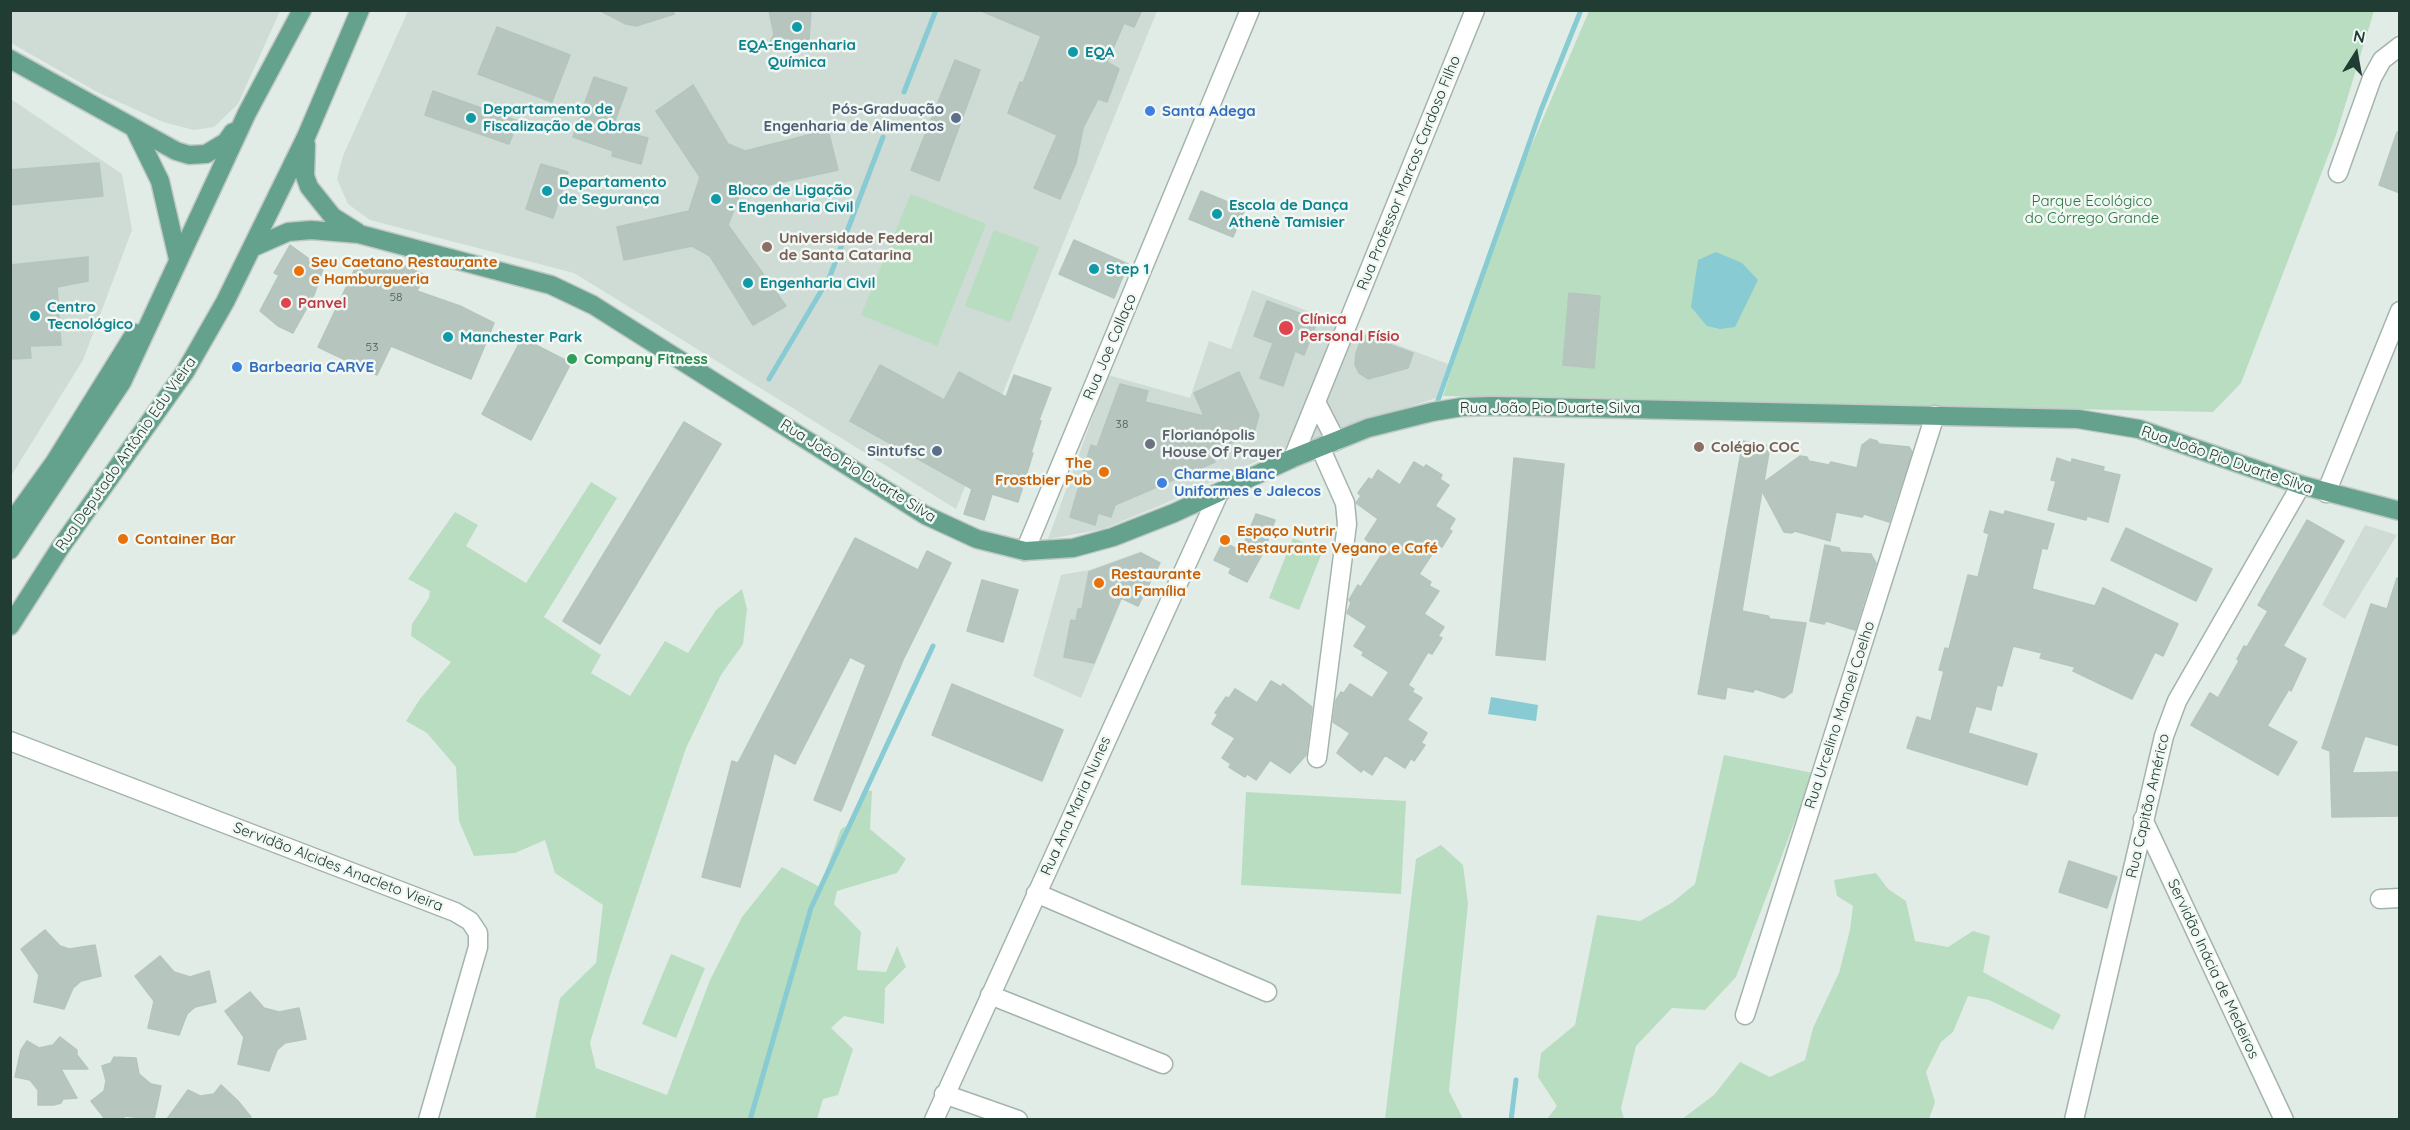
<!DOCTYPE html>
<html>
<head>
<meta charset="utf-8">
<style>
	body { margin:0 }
	#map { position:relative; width:2410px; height:1130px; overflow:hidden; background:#e1ece6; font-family:Quicksand,sans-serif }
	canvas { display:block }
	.frame { position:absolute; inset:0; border:12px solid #213c33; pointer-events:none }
	.north { position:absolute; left:2326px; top:24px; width:60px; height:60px; -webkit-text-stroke:4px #f1f8f4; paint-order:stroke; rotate:11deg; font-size:16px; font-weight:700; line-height:24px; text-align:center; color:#213c33 }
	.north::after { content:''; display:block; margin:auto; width:21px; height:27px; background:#213c33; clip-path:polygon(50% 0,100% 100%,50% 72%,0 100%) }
</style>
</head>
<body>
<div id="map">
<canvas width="2410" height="1130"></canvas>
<div class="frame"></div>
<div class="north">N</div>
</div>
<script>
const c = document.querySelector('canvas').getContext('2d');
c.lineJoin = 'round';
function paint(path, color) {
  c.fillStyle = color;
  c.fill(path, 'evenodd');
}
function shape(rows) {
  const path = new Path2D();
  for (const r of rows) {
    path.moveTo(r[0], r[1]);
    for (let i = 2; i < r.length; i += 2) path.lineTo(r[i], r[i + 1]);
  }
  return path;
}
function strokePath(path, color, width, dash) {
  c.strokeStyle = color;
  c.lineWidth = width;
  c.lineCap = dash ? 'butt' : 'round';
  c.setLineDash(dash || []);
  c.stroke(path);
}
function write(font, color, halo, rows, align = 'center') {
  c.font = font + ' Quicksand,sans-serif';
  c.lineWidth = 5;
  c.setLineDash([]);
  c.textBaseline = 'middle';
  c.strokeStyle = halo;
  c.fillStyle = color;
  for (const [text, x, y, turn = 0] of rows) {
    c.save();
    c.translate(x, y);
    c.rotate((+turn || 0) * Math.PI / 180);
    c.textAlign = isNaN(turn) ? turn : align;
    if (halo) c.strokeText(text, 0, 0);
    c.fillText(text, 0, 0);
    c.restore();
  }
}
paint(shape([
	[11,10,280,10,280,11,238,104,214,127,194,130,163,122,97,92,11,43],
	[408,11,1157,11,956,509,574,273,370,220,348,204,337,179,343,156],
	[11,99,122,174,132,230,83,360,11,476],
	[1252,290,1448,364,1436,398,1287,447,1166,503,1103,529,1048,539,1108,375,1190,398,1209,341,1231,349],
	[2365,525,2397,535,2345,619,2322,605],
	[1142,551,1081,698,1033,676,1061,575,1089,570]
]), '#cfdbd5');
paint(shape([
	[1589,11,2374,11,2336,135,2241,383,2213,412,1443,396,1502,214],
	[911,194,986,224,937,346,861,315],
	[994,230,1039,247,1010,322,965,306],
	[591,482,617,498,544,617,601,655,591,673,630,696,665,641,688,653,716,610,742,589,747,609,743,644,721,675,686,748,609,979,590,1043,596,1068,667,1095,710,980,742,917,782,867,820,887,841,829,850,824,864,790,872,791,870,829,906,859,897,873,837,891,834,904,861,932,857,970,886,972,897,946,906,967,885,988,884,1024,844,1016,831,1028,853,1049,838,1095,823,1099,817,1119,535,1119,560,998,596,963,603,905,555,873,545,840,515,853,474,856,459,821,456,767,427,733,406,721,420,699,451,662,411,636,412,624,429,598,430,591,408,579,455,512,478,525,466,546,526,583],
	[1293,538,1323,550,1299,610,1269,598],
	[1724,755,1813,773,1736,977,1705,1010,1672,1008,1636,1046,1621,1108,1624,1119,1547,1119,1557,1106,1538,1077,1541,1053,1575,1025,1597,915,1640,921,1673,902,1695,884],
	[1246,792,1406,801,1401,894,1241,885],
	[1441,845,1463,865,1468,904,1449,1091,1463,1119,1385,1119,1416,859],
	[1876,873,1888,889,1906,901,1915,941,1948,947,1973,931,1990,936,1983,972,2061,1015,2053,1030,1989,1000,1968,996,1953,1032,1941,1042,1926,1072,1935,1102,1929,1119,1682,1119,1714,1095,1740,1062,1770,1077,1805,1060,1813,1028,1839,973,1850,930,1853,906,1837,896,1834,880],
	[671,954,705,968,676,1038,642,1024]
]), '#b9ddc0');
paint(shape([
	[1716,252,1742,263,1758,280,1735,327,1720,329,1707,326,1691,307,1698,260],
	[1491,697,1538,705,1536,721,1488,714]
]), '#88cbd2');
strokePath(shape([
	[904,92,936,10],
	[769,379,830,276,883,137],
	[1437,403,1541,110,1581,10],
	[750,1120,811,908,933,646],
	[1511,1120,1516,1080]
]), '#88cbd2', 5);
const building = shape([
	[599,10,673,10,674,14,636,26,626,24,599,10],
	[769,10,811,10,809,39,769,45,774,34,769,10],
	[979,10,1142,10,1134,27,1124,23,1107,62,1119,69,1107,102,1098,99,1083,128,1076,163,1060,199,1034,188,1057,135,1008,113,1020,82,1023,83,1041,36,979,10],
	[497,27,570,55,552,102,478,74,497,27],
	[955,60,980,70,939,181,911,170,955,60],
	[594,77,627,88,612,129,648,138,641,164,612,156,613,151,573,137,594,77],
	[693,85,728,144,745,151,828,130,838,170,741,191,728,225,786,306,753,325,710,256,692,246,624,260,617,227,689,211,700,177,656,111,693,85],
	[433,91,518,121,509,144,425,115,433,91],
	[2397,132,2400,132,2400,193,2379,185,2397,132],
	[99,163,103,196,10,205,10,170,99,163],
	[541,164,568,172,553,218,526,209,541,164],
	[1201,191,1245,209,1233,237,1189,219,1201,191],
	[1074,240,1128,264,1114,298,1059,274,1074,240],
	[290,245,323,269,314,295,293,333,278,326,260,311,279,275,274,273,290,245],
	[88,257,88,281,57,287,61,345,30,346,31,358,10,359,10,265,88,257],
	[360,258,389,271,394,261,425,275,417,291,460,306,494,323,471,379,391,346,377,375,318,347,360,258],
	[1569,293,1600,296,1594,368,1563,365,1569,293],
	[1267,301,1318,320,1304,355,1295,351,1283,386,1260,378,1273,343,1254,336,1267,301],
	[1363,335,1413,353,1408,368,1368,379,1359,373,1355,365,1356,353,1363,335],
	[522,338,571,363,531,440,482,414,522,338],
	[880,365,944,400,959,372,1006,397,1014,375,1051,388,1039,420,1041,421,1031,453,1033,453,1018,502,992,494,984,520,964,514,972,489,850,421,880,365],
	[1239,372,1259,415,1254,433,1211,452,1215,462,1115,505,1111,517,1098,513,1095,525,1070,517,1091,445,1097,447,1120,384,1148,391,1145,402,1204,416,1194,393,1239,372],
	[684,422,721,444,600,644,563,621,684,422],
	[1870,439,1877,441,1879,444,1909,447,1912,452,1889,522,1864,514,1862,517,1836,512,1830,541,1795,531,1792,533,1784,532,1762,491,1742,611,1768,616,1770,619,1806,623,1792,692,1784,698,1755,689,1753,692,1727,687,1725,699,1698,694,1743,441,1770,446,1764,482,1800,456,1807,457,1809,461,1829,465,1831,462,1857,468,1862,445,1870,439],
	[1514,458,1564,464,1545,660,1496,655,1514,458],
	[2057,458,2071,463,2072,459,2104,467,2103,471,2120,475,2108,522,2087,516,2086,520,2048,510,2056,481,2051,480,2057,458],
	[1414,462,1424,468,1426,465,1442,475,1440,479,1449,485,1435,506,1455,519,1449,529,1452,531,1442,547,1438,545,1419,574,1431,582,1429,586,1439,591,1424,614,1444,627,1438,636,1442,638,1432,654,1428,652,1408,685,1414,689,1412,692,1422,698,1407,720,1427,733,1421,743,1425,745,1414,761,1411,758,1405,768,1385,755,1372,775,1363,769,1361,772,1337,753,1350,733,1333,722,1336,700,1341,692,1344,693,1350,684,1372,698,1389,672,1362,655,1364,652,1354,646,1367,626,1347,613,1351,603,1349,600,1358,585,1361,587,1382,554,1365,539,1378,519,1356,503,1361,496,1358,493,1369,478,1372,480,1378,470,1400,485,1414,462],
	[1990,511,2004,515,2005,511,2054,524,2047,549,2042,548,2032,589,2095,606,2103,588,2178,624,2163,656,2155,652,2132,699,2073,671,2075,667,2040,658,2042,653,2013,646,2002,686,1997,685,1991,710,1976,706,1968,733,2037,754,2027,785,1907,748,1917,717,1931,721,1944,671,1939,670,1945,648,1949,649,1968,575,1978,577,1989,534,1984,532,1990,511],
	[1256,514,1275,520,1264,551,1247,582,1229,573,1231,568,1214,560,1223,542,1241,551,1256,514],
	[2307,520,2344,541,2283,646,2306,659,2291,691,2289,689,2267,726,2297,742,2278,775,2191,725,2210,693,2218,698,2239,661,2237,659,2244,646,2247,647,2268,611,2258,605,2307,520],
	[2126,528,2212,569,2196,601,2111,560,2126,528],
	[855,538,918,570,927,551,951,563,903,660,841,811,814,800,866,665,850,657,795,764,774,753,740,887,702,877,732,761,738,763,855,538],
	[1825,545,1839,548,1841,552,1871,554,1876,563,1855,630,1826,621,1824,624,1810,621,1825,545],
	[1141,553,1160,563,1138,606,1121,598,1094,663,1064,657,1071,620,1076,621,1078,609,1082,609,1089,572,1141,553],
	[2397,578,2400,579,2400,746,2365,736,2352,773,2400,772,2400,816,2332,817,2330,751,2322,748,2371,604,2387,609,2397,578],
	[982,580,1018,590,1003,642,967,631,982,580],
	[1271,681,1281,687,1283,684,1312,707,1306,755,1290,773,1270,760,1256,780,1247,774,1245,777,1229,767,1231,764,1222,758,1235,738,1212,724,1218,714,1215,713,1226,697,1229,698,1235,689,1257,703,1271,681],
	[952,684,1063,730,1042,781,932,735,952,684],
	[2069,861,2117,877,2107,908,2059,892,2069,861],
	[45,930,60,946,69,949,95,945,101,976,81,981,73,988,64,1009,34,1002,39,975,21,949,45,930],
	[160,956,174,972,190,977,209,971,216,1002,195,1007,187,1014,179,1035,148,1028,154,1001,135,976,160,956],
	[250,992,264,1008,279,1012,299,1008,306,1039,285,1043,277,1050,269,1071,238,1064,244,1037,225,1011,250,992],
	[60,1037,77,1050,77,1055,88,1069,61,1069,77,1098,63,1099,61,1103,54,1105,38,1105,38,1090,30,1080,15,1077,21,1050,27,1041,39,1048,53,1045,60,1037],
	[114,1057,136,1058,139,1074,151,1084,161,1086,154,1119,124,1116,124,1119,105,1119,91,1101,104,1091,106,1081,102,1066,111,1063,114,1057],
	[221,1085,238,1101,251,1117,167,1119,188,1090,200,1096,214,1094,221,1085]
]);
paint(building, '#b6c6bf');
strokePath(building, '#b3c5bd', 1.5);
const minor = shape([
	[2338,173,2372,78,2382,60,2400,46],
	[1316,402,1336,441],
	[1293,458,1475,10],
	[2326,493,2400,311],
	[1025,551,1250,10],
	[10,741,455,912,470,921,478,933,478,947,428,1120],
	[1317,758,1347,524,1345,503,1320,447],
	[2143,819,2284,1120],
	[1036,893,1267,992],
	[2380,899,2400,898],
	[990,995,1163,1064],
	[1745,1015,1935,415],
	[944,1094,1018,1120],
	[934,1120,1219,493],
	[2074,1120,2164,736,2177,701,2301,485]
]);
const major = shape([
	[10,59,176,151,189,155,206,154,226,142,233,132],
	[135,130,160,181,178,259],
	[306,145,305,176,309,187,333,217,357,232],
	[254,247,288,232,311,230,359,234,551,285,593,305,925,515,977,539,1025,551,1073,548,1113,537,1174,513,1293,458,1368,428,1432,412,1462,407,1493,406,2078,419,2139,429,2301,485,2400,511],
	[10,524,54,463,135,333],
	[10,550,122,382,247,113,302,10],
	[10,626,60,548,185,372,225,302,306,137,360,10]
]);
strokePath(minor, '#a4b4ad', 21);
strokePath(major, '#c1c8c6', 21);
strokePath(minor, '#fff', 18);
strokePath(major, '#64a28e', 18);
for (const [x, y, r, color] of [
	[797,27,6,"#0f9aa8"],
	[1073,52,6,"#0f9aa8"],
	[1150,111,6,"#3f7fe0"],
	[471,118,6,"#0f9aa8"],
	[956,118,6,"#5c6f8a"],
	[547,191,6,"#0f9aa8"],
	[716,199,6,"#0f9aa8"],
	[1217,214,6,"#0f9aa8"],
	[767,247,6,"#8d6e63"],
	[1094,269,6,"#0f9aa8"],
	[299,271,6,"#e8710a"],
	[748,283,6,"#0f9aa8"],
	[286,303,6,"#e0444e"],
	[35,316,6,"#0f9aa8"],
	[1286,328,8,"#e0444e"],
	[448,337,6,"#0f9aa8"],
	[572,359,6,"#2e9e5b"],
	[237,367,6,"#3f7fe0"],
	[1150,444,6,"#6b7280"],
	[1699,447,6,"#8d6e63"],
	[937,451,6,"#5c6f8a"],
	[1104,472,6,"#e8710a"],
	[1162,483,6,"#3f7fe0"],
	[123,539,6,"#e8710a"],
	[1225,540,6,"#e8710a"],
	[1099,583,6,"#e8710a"]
]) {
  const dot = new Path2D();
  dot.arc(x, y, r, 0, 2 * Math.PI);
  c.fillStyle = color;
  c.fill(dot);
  strokePath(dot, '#f1f8f4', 2);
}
write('12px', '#465e56', null, [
	["58",396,297],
	["53",372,347],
	["38",1122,424]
]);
write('bold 15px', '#0d838f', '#f1f8f4', [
	["EQA-Engenharia",797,45,"center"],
	["Química",797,62,"center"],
	["EQA",1085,52],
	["Departamento de",483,109],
	["Fiscalização de Obras",483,126],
	["Departamento",559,182],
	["de Segurança",559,199],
	["Bloco de Ligação",728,190],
	["- Engenharia Civil",728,207],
	["Escola de Dança",1229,205],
	["Athenè Tamisier",1229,222],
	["Step 1",1106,269],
	["Engenharia Civil",760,283],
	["Centro",47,307],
	["Tecnológico",47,324],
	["Manchester Park",460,337]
], 'left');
write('bold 15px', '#4e5e75', '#f1f8f4', [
	["Pós-Graduação",944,109],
	["Engenharia de Alimentos",944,126],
	["Sintufsc",925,451]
], 'right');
write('bold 15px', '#366cbe', '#f1f8f4', [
	["Santa Adega",1162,111],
	["Barbearia CARVE",249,367],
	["Charme Blanc",1174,474],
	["Uniformes e Jalecos",1174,491]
], 'left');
write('15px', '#213c33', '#f1f8f4', [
	["Rua Professor Marcos Cardoso Filho",1409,173,-68],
	["Rua Joe Collaço",1110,347,-67],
	["Rua João Pio Duarte Silva",1550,408],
	["Rua Deputado Antônio Edu Vieira",126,454,-55],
	["Rua João Pio Duarte Silva",2227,460,19],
	["Rua João Pio Duarte Silva",858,471,32],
	["Rua Urcelino Manoel Coelho",1840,715,-72],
	["Rua Ana Maria Nunes",1076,806,-66],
	["Rua Capitão Américo",2148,806,-77],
	["Servidão Alcides Anacleto Vieira",338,867,21],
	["Servidão Inácia de Medeiros",2213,969,65]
]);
write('15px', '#2b7442', '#f1f8f4', [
	["Parque Ecológico",2092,201],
	["do Córrego Grande",2092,218]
]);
write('bold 15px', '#785e54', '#f1f8f4', [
	["Universidade Federal",779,238],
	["de Santa Catarina",779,255],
	["Colégio COC",1711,447]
], 'left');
write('bold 15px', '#c56008', '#f1f8f4', [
	["Seu Caetano Restaurante",311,262],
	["e Hamburgueria",311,279],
	["The",1092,463,"right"],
	["Frostbier Pub",1092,480,"right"],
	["Espaço Nutrir",1237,531],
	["Restaurante Vegano e Café",1237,548],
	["Container Bar",135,539],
	["Restaurante",1111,574],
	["da Família",1111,591]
], 'left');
write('bold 15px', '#be3a42', '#f1f8f4', [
	["Panvel",298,303],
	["Clínica",1300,319],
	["Personal Físio",1300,336]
], 'left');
write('bold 15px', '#27864d', '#f1f8f4', [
	["Company Fitness",584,359]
], 'left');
write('bold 15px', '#5b616d', '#f1f8f4', [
	["Florianópolis",1162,435],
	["House Of Prayer",1162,452]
], 'left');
</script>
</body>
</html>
